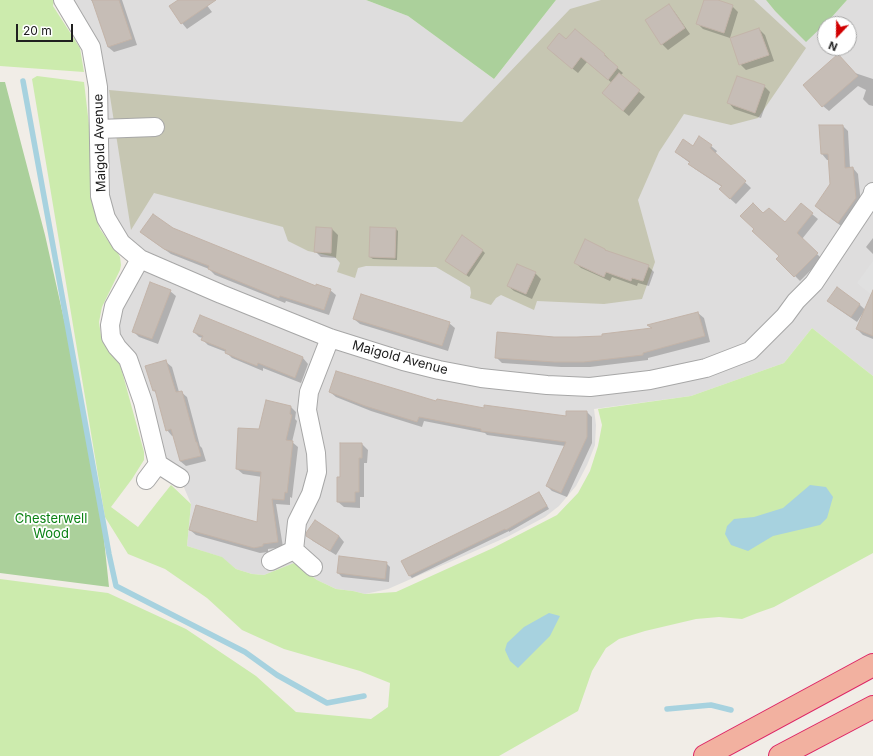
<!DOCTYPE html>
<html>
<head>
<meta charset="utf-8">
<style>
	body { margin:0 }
	#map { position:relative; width:873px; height:756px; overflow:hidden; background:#f1ede7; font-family:Inter,sans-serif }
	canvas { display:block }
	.north { position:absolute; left:817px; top:16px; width:40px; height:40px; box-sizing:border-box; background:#fff; border:1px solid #a6a6a6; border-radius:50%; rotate:202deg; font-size:11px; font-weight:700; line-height:16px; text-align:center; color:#202020 }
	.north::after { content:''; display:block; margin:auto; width:14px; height:18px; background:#d10001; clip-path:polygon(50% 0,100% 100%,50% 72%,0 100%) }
	.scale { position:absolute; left:16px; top:24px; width:57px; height:18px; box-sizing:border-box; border:2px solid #202020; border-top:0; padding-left:5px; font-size:12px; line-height:14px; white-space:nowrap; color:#202020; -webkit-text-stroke:3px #fff; paint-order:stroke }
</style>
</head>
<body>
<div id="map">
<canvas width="873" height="756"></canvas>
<div class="north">N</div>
<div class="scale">20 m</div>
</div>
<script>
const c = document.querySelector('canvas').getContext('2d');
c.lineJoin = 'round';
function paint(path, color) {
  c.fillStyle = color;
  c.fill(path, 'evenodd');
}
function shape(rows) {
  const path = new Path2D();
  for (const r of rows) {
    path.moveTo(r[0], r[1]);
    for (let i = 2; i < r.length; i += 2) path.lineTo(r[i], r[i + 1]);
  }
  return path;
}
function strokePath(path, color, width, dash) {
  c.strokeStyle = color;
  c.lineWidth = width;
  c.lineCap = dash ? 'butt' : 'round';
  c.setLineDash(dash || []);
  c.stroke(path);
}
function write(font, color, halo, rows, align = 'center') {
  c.font = font + ' Inter,sans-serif';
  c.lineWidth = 3.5;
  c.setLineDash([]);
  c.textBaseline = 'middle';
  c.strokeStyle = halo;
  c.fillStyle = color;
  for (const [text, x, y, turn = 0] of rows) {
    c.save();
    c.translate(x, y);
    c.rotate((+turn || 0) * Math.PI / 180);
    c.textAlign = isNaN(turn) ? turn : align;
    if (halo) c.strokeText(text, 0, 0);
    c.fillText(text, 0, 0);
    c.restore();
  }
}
paint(shape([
	[63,0,366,0,408,16,494,79,556,0,766,0,775,11,787,22,831,18,847,0,873,0,873,376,812,328,784,363,691,396,594,409,596,425,595,445,587,465,576,486,559,506,545,517,507,537,388,589,365,594,353,591,336,589,317,580,294,563,264,575,252,574,236,569,221,557,187,546,191,504,180,478,158,464,111,337,140,259,106,218,98,87],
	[825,24,849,24,849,48,825,48]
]), '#dedddd');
paint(shape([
	[601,0,754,0,806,48,758,118,731,125,684,114,659,152,638,200,655,262,642,299,604,304,537,301,534,310,501,295,496,298,491,305,470,298,471,293,470,287,436,267,366,266,358,268,355,278,337,272,340,263,335,257,308,251,288,241,283,227,154,193,131,230,109,90,462,122,570,9]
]), '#c6c6b2');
paint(shape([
	[0,0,54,0,53,6,80,48,84,72,0,66],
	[37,76,84,82,89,125,92,196,95,213,100,229,109,242,117,251,120,257,121,265,120,270,102,307,99,322,101,336,110,351,120,364,144,452,144,460,132,479,111,507,138,527,159,500,171,485,191,504,187,546,222,557,236,569,252,574,264,575,294,563,317,580,336,589,353,591,365,594,396,592,493,548,557,515,578,493,590,471,598,446,602,425,598,409,691,396,784,363,812,328,873,376,873,553,774,607,757,613,742,619,719,617,696,619,645,631,619,639,606,648,592,671,578,711,499,756,0,756,0,579,108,593,186,629,256,676,296,712,371,719,388,707,390,683,360,671,284,649,242,630,207,598,165,569,128,554,105,517,32,79]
]), '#ccebad');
paint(shape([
	[366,0,556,0,494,79,408,16],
	[766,0,847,0,831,18,806,42,775,11],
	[0,82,5,82,45,235,75,368,101,511,109,587,0,573]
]), '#abd09b');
paint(shape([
	[873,261,873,296,857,283]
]), '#e0e0e0');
paint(shape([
	[810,485,826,487,833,497,827,518,820,525,773,536,748,551,731,545,725,534,727,526,734,519,754,517,783,508],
	[549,613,560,616,550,636,518,668,510,661,505,650,507,643,524,627]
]), '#a7d2df');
paint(shape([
	[91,0,122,0,137,45,114,52,108,47,95,6],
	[179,0,203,0,212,12,187,29,182,23],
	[705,0,714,0,732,6,738,12,730,38,703,29,698,24],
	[669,6,674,11,690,34,668,50,662,44],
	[759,29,765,35,774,61,746,70,740,64],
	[567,41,604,54,609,59,608,60,623,73,620,76,645,97,629,116,609,99,612,83,587,62,578,73,553,53],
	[855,73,873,79,873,106,869,105,863,99,866,90,858,86,829,111,823,106],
	[764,86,770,92,761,118,734,109,729,103],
	[820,126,843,126,848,131,850,168,853,168,858,174,861,204,844,228,822,212,816,206,832,184,829,160,827,160,822,154],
	[711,146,717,151,715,154,751,188,736,204,726,195,722,187,695,169,689,164,690,163,682,157,676,152,693,147],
	[801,205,818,219,802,239,822,259,800,281,778,259,780,256,764,215,785,224],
	[317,228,332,229,338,235,336,258,321,257,315,251],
	[172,229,317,287,330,290,336,295,329,315,286,301,285,303,215,275,209,269,171,254,147,237,141,232],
	[396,229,398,231,397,260,373,259,370,257],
	[873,238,873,254,866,247],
	[585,240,618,256,648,266,654,272,649,286,638,283,637,286,612,277,610,281,581,268,576,263],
	[482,250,485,253,469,277,449,263],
	[535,273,541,279,532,299,514,291,508,286],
	[837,289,860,305,873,317,873,339,863,335,857,329,863,313,857,322,834,306,829,301],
	[170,291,176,296,158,344,139,337,133,331],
	[698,313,704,318,710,342,648,358,648,360,590,367,561,367,502,363,496,357,554,338,603,337,652,329,649,326],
	[354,319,449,323,455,328,448,351,360,324],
	[194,332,303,358,308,364,301,383,263,368,263,371,232,358,226,352,208,345,202,339,203,338,199,337],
	[166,362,172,367,179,392,181,392,187,397,200,446,202,448,206,461,186,466,180,461,174,435,172,436,167,430,156,393,154,391],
	[330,392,437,403,485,409,567,417,567,412,587,412,592,417,592,443,567,497,552,491,547,486,565,446,487,435,485,433,424,421,422,427,371,411,336,397],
	[291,407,296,412,295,419,297,421,292,442,298,447,292,498,290,497,290,505,276,504,283,547,268,549,268,552,260,553,196,535,190,530,258,524,262,477,243,474,237,469,260,430],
	[362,444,368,450,367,463,364,463,364,497,360,497,360,508,344,507,338,502,341,478],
	[539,493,541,495,549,509,509,532,509,531,412,578,410,576,403,561,508,510],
	[307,535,339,536,344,542,336,555,313,541],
	[386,563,390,567,389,582,342,577,338,573]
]), '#0003');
strokePath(shape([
	[23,81,109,554,116,586,245,652,277,675,327,703,364,696],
	[667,709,711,705,731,710]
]), '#a7d2df', 5.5);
const building = shape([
	[92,0,119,0,132,39,108,47,92,0],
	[178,0,216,0,181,24,169,6,178,0],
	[704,0,718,0,733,5,724,33,696,24,704,0],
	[669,4,685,28,661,45,645,20,669,4],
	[759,28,769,55,739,65,730,38,759,28],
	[575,29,605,54,604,55,618,67,608,80,581,57,572,69,547,48,559,33,566,39,575,29],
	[838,54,858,76,822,107,803,85,838,54],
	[619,73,640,90,623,111,602,93,619,73],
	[737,76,765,85,755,113,727,103,737,76],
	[819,125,843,125,845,168,853,167,856,198,838,223,815,206,830,184,828,154,821,154,819,125],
	[699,136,712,145,710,148,746,181,730,199,719,189,722,186,688,164,690,162,675,152,683,139,693,146,699,136],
	[753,203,763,213,769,208,785,222,801,203,813,213,797,233,818,253,794,277,776,259,779,256,752,231,754,229,740,216,753,203],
	[153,214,173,228,316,286,316,284,331,289,324,310,280,296,279,298,208,269,209,266,164,249,140,232,153,214],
	[316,227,332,228,331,253,314,252,316,227],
	[370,227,396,228,395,258,369,257,370,227],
	[462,235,483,250,466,275,445,261,462,235],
	[585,239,605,249,605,250,649,265,643,281,632,278,631,281,606,272,604,277,574,263,585,239],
	[517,264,536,272,526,294,507,286,517,264],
	[150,282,171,290,152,339,132,332,150,282],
	[837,287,860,304,851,317,827,301,837,287],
	[873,290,873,336,856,329,873,290],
	[361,294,450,322,442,346,353,319,361,294],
	[698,312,705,336,643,353,643,355,584,362,554,362,495,358,497,332,554,337,577,337,602,336,602,334,652,328,647,325,698,312],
	[200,315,303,357,295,378,258,363,257,366,239,359,225,353,226,350,201,340,203,336,193,332,200,315],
	[166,360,176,392,182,391,196,442,197,442,201,456,180,461,171,429,166,431,155,390,153,391,145,366,166,360],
	[336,371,436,401,437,399,484,408,484,405,566,416,566,411,587,411,587,437,561,493,546,486,566,442,481,431,481,429,419,417,417,422,365,406,329,392,336,371],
	[266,400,291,406,290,414,292,415,286,440,293,441,287,493,285,492,284,500,272,499,278,542,263,544,263,546,254,548,189,530,196,505,257,522,261,472,236,469,238,428,259,429,266,400],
	[340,443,362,443,362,458,359,458,359,492,355,492,355,502,337,502,337,477,340,477,340,443],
	[539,492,547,506,506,530,505,529,409,576,401,561,507,509,539,492],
	[315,520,339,536,330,551,306,536,306,533,315,520],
	[339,556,387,562,385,579,337,573,339,556]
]);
paint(building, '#c6bdb6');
strokePath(building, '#c3b4a9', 1);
const minor = shape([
	[63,0,91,47,98,87,100,196,106,218,121,243,140,259,221,294,330,338,403,361,439,370,481,378,547,385,590,387,650,380,706,368,750,351,785,316,796,301,814,283,872,196,873,192],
	[99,129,155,127],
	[140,259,114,306,110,325,111,337,117,347,128,359,143,402,158,464,180,478],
	[146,480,158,464],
	[294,550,313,567],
	[271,561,294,550,297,522,311,494,317,472,316,453,307,410,309,392,330,338]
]);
const trunk = shape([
	[705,756,873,665],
	[780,756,873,707]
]);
strokePath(minor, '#a7a7a7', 20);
strokePath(trunk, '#dd2565', 24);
strokePath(minor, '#fff', 18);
strokePath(trunk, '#f2b1a0', 22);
write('13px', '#202020', '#fff', [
	["Maigold Avenue",100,143,-92],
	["Maigold Avenue",400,358,15]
]);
write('13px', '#0b8214', '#fff', [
	["Chesterwell",51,519],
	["Wood",51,534]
]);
</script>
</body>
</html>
